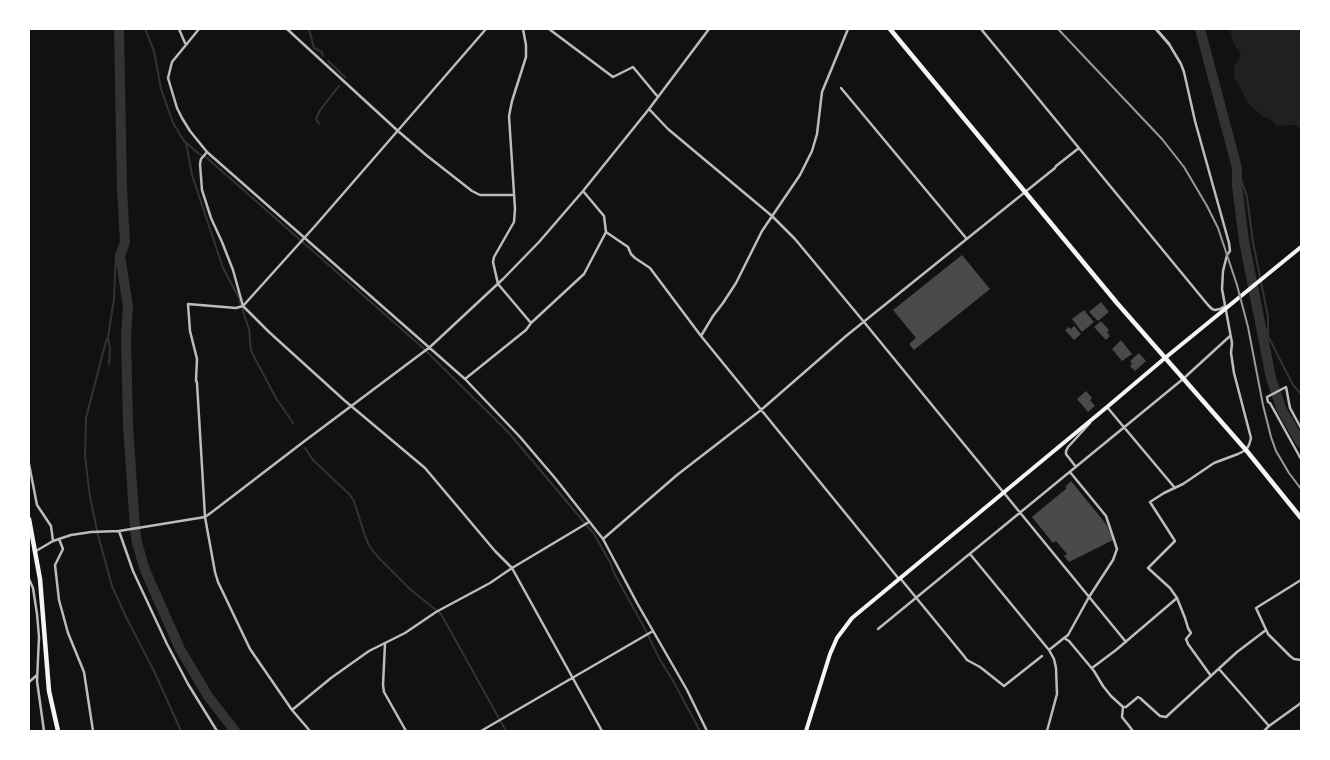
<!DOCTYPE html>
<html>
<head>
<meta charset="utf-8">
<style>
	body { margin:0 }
	#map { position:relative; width:1330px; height:760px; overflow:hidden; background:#111; font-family:Lato,sans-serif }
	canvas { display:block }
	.frame { position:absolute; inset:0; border:30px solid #fff; pointer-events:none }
</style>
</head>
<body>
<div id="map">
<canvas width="1330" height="760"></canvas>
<div class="frame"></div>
</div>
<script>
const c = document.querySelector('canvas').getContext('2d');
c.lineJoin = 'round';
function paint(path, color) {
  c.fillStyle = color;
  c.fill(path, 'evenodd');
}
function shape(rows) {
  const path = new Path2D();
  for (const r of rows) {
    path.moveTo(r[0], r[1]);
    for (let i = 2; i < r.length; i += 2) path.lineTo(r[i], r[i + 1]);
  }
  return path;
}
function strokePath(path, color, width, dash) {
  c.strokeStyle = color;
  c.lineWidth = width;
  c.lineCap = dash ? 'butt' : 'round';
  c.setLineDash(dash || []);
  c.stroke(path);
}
paint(shape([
	[1230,29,1301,29,1301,132,1297,126,1293,125,1277,126,1268,118,1263,117,1248,103,1234,76,1235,64,1238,61,1241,53,1236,48,1232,39]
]), '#202020');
strokePath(shape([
	[145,29,154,51,161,89,173,123,184,141,198,153,207,158,422,347,509,433,594,534,611,564,613,571,645,629,659,658,672,679,700,731],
	[309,29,314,48,322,52,323,56],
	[328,61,345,77],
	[319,124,316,119,320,110,339,86],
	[186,143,192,175,223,268,238,296,249,329,251,351,276,398,293,423],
	[1237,168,1247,197,1253,242,1268,317,1268,336,1293,385,1301,394],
	[125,242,119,248,116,254,114,299,110,324,108,338,106,341,86,418,85,456,90,497,98,535,112,586,126,617,154,671,181,731],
	[108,338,110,348,109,364],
	[305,448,313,460,350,495,354,501,365,536,370,547,377,556,410,589,441,614,506,731]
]), '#333', 2);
strokePath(shape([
	[119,29,122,189,125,242,120,256,128,306,126,337,128,425,135,529,137,543,145,570,180,649,208,696,235,731],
	[1200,29,1237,168,1237,185,1244,241,1271,378,1281,408,1301,443]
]), '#333', 10);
paint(shape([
	[962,255,990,289,914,350,909,344,916,338,893,310],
	[1101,302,1109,312,1098,321,1089,312],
	[1084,310,1094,322,1082,332,1072,319],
	[1101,321,1109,330,1107,332,1110,336,1106,340,1094,327],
	[1074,326,1081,334,1074,340,1065,330,1069,327,1071,329],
	[1121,340,1132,354,1122,361,1112,349],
	[1139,353,1146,361,1135,371,1130,366,1132,364,1130,361],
	[1086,391,1092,398,1090,400,1095,406,1088,412,1077,399],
	[1071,481,1106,524,1113,540,1069,562,1064,556,1067,554,1056,541,1053,543,1032,517,1067,488,1065,487]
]), '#4a4a4a');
strokePath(shape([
	[179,29,185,43],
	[199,29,172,62,168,78,177,108,182,118,190,131,207,152,465,379,520,437,555,478,603,539,637,603,687,690,707,731],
	[287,29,398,131,426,155,472,191,480,195,514,195],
	[549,29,613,77,633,67,658,97],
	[981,29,1208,305,1212,309,1215,310,1220,309,1225,306],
	[1169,44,1181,64,1184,72,1195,121,1229,243,1230,251,1227,255,1223,271,1222,289,1232,343,1231,353,1234,373,1251,438,1249,445,1246,450,1238,454,1214,463,1183,484,1164,493,1150,502,1175,541,1148,568,1170,588,1177,598,1185,618,1188,628,1191,633,1186,639,1188,644,1211,676],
	[841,88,966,238],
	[649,109,668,129,772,216,795,239,864,322,1126,642],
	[207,152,201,159,200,164,202,190,211,218,222,242,233,270,243,306,269,332,344,400,425,468,495,551,512,568,602,731],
	[583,191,604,216,606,232,628,247,631,254,635,258,650,268,701,336,899,579],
	[531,323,584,274,606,232],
	[701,336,713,316,723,303,736,283,762,231,800,175,812,151,817,134,822,92,848,29],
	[465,379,526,330,531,323,498,284,493,262,494,257,514,222,515,209,509,116,512,101,526,57,526,45,523,29],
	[1107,407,1175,488],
	[1301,428,1290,408,1286,387,1267,397,1268,402,1270,403,1301,459],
	[29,464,37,505,51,526,53,541],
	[1076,467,1066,454,1066,451,1068,447,1090,423],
	[119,531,133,571,167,644,188,684,217,731],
	[59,539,63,549,55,565,59,600,68,633,84,672,93,731],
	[603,539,677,475,761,410,846,336,1055,168,1056,166,1079,148],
	[36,551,53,541,71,535,91,532,119,531,205,517,212,512,302,443,430,347,503,279,539,242,583,191,649,109,709,29],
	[970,554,1049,650,1054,659,1056,668,1057,694,1047,731],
	[900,578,964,656,967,660,980,667,1004,686,1042,656],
	[29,579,33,588,37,614,39,637,37,681,44,731],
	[1301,580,1256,608,1268,634,1290,656,1294,659,1301,660],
	[878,629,1183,379,1230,336],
	[1064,638,1068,635,1089,597,1113,560,1117,549,1106,516,1070,472],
	[385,644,383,685,384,692,406,731],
	[1049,650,1064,638,1069,641,1094,671,1103,686,1111,696,1123,707],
	[1092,668,1116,650,1177,598],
	[1219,669,1269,726],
	[29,682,37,675],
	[1123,707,1126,707,1138,697,1140,698,1160,716,1166,717,1237,652,1266,630],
	[1123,707,1122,717,1133,731],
	[292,710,331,678,369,651,405,633,436,612,490,583,512,568,589,522],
	[310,731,292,710,250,649,218,582,215,572,205,517,197,383,196,380,197,359,190,331,188,304,236,308,243,306,315,226,486,29],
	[481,731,653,631],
	[1264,731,1269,726,1301,703]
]), '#bcbcbc', 2.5);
strokePath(shape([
	[1156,29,1169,44]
]), '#bcbcbc', 3);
strokePath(shape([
	[806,731,830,654,837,638,852,618,1107,407,1165,358,1301,247]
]), '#f5f5f5', 4);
strokePath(shape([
	[890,29,1117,303,1246,450,1301,518],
	[29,519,40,579,49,691,58,731]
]), '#f5f5f5', 4.5);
strokePath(shape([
	[1058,29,1162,139,1184,167,1207,206,1218,228,1237,285,1248,327,1263,405,1271,437,1276,451,1289,473,1301,489]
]), '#9a9a9a', 2);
</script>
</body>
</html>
